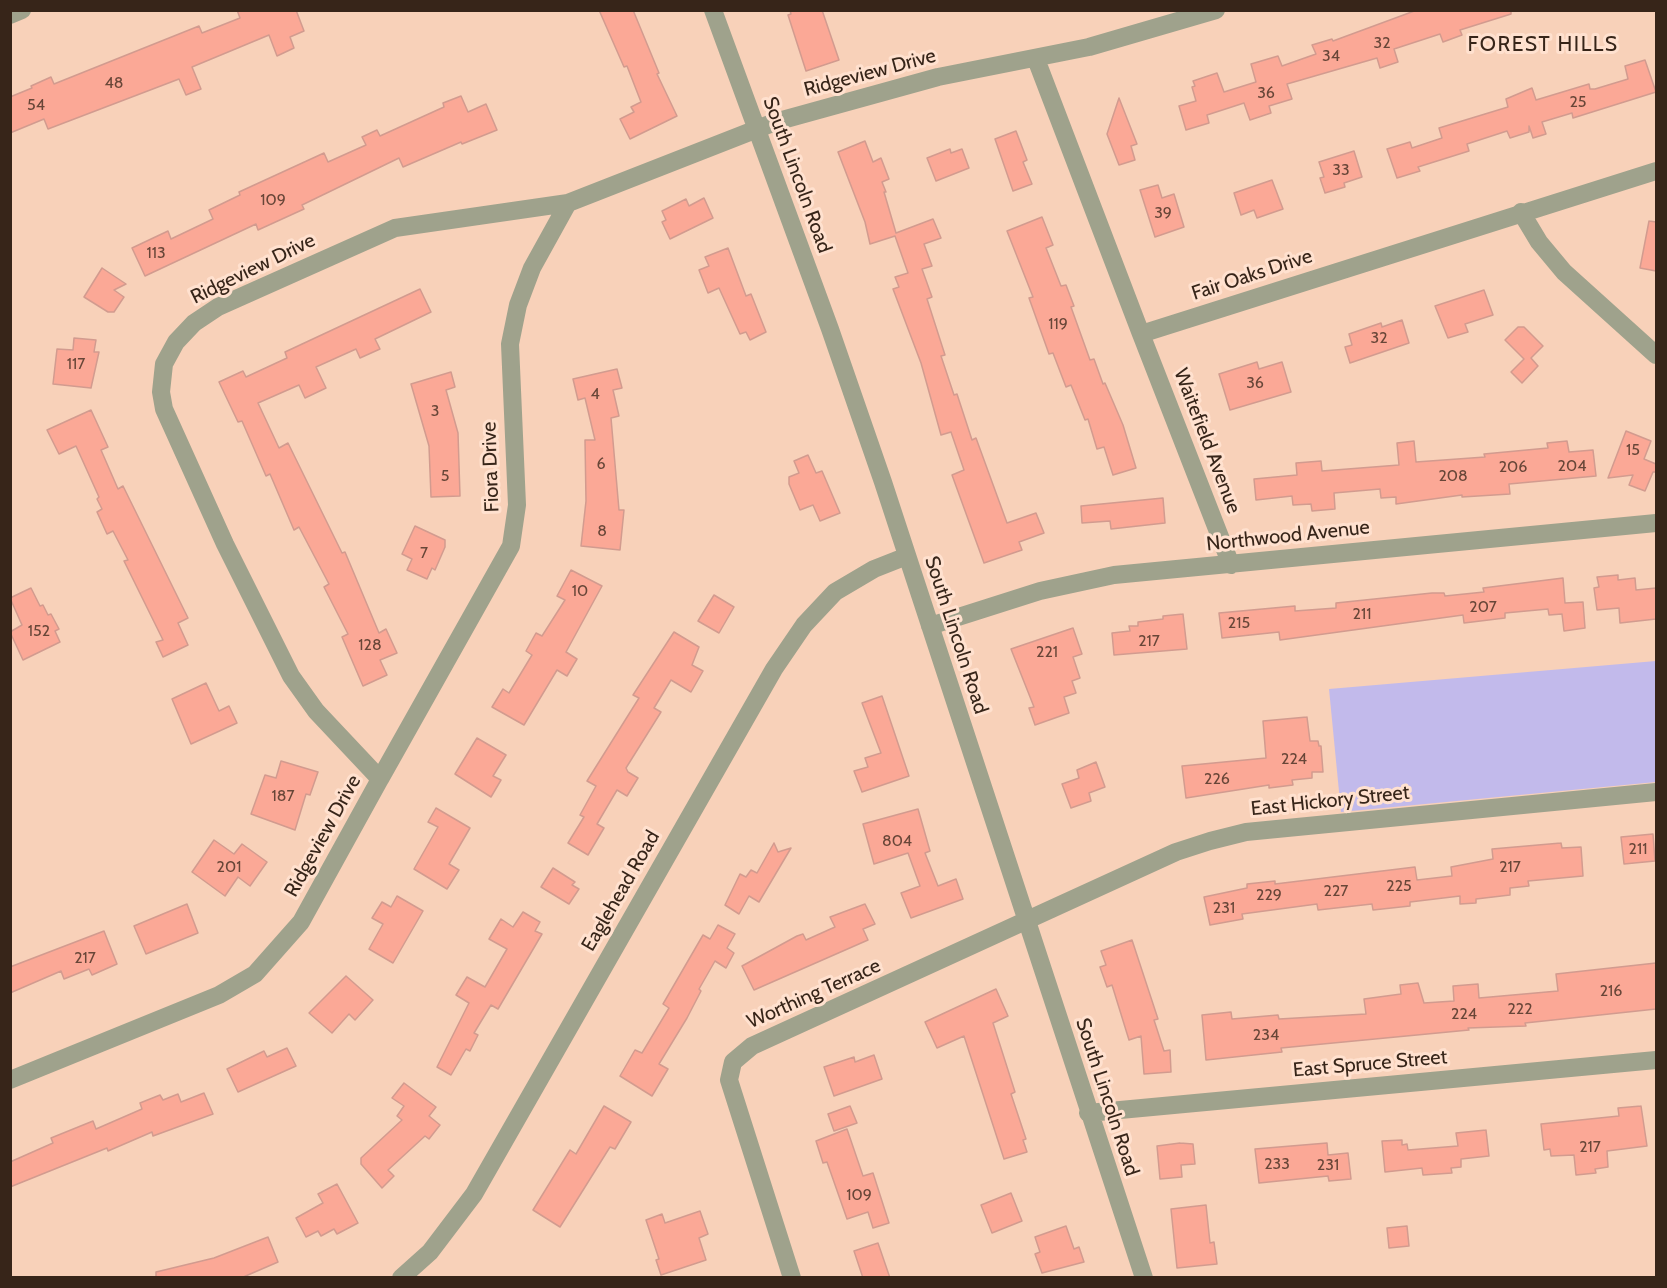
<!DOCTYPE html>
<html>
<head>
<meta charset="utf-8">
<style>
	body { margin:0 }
	#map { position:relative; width:1667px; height:1288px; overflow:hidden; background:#f8d1b9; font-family:Cabin,sans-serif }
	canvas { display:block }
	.frame { position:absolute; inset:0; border:12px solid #372519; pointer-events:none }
</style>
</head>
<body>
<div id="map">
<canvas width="1667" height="1288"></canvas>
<div class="frame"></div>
</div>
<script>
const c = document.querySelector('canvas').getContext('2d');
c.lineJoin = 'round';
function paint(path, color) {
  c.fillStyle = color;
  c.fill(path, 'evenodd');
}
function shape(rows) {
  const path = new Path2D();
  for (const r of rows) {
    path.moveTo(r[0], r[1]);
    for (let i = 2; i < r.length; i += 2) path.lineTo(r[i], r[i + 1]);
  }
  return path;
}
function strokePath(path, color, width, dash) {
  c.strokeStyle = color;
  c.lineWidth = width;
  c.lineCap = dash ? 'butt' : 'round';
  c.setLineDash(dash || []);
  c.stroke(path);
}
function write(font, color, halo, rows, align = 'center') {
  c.font = font + ' Cabin,sans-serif';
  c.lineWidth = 6;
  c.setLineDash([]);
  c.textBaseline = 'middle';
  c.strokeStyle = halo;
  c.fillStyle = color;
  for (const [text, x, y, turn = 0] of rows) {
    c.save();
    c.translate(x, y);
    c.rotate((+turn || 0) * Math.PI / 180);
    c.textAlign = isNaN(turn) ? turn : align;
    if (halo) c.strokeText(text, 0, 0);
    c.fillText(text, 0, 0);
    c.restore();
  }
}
paint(shape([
	[1656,661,1656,782,1341,812,1329,689]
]), '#c2baeb');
const building = shape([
	[237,10,296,10,304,31,290,37,294,48,277,56,269,35,192,67,201,89,186,95,179,79,48,129,44,119,10,133,10,97,32,88,31,86,51,77,54,84,199,26,202,33,240,18,237,10],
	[599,10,633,10,659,73,657,74,677,116,630,139,620,119,634,112,631,107,641,102,627,66,624,67,599,10],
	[790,10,822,10,839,60,806,71,788,15,791,14,790,10],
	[1417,10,1511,10,1511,14,1460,30,1462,35,1443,42,1440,34,1394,49,1398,62,1380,68,1377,58,1287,84,1292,99,1269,106,1271,113,1250,120,1244,103,1207,115,1209,123,1186,130,1179,106,1196,101,1192,87,1195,86,1193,81,1217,73,1224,92,1256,82,1251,64,1278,56,1282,66,1316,54,1312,45,1332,39,1333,41,1417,10],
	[1645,60,1656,92,1573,118,1572,113,1542,122,1546,134,1533,138,1529,126,1529,132,1510,138,1507,131,1467,144,1469,151,1418,167,1420,171,1397,178,1387,149,1410,142,1412,148,1442,138,1439,128,1508,107,1506,99,1532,88,1536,100,1589,84,1590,89,1595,89,1628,79,1625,66,1645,60],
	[461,96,468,112,486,104,497,130,462,144,461,142,403,167,399,158,302,205,304,209,258,230,256,224,145,276,132,248,168,231,171,239,213,219,209,210,240,195,239,192,324,153,328,162,366,145,362,137,377,130,380,136,444,107,443,103,461,96],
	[1119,98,1137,144,1131,146,1135,160,1119,165,1107,134,1119,98],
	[1016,131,1027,160,1023,162,1032,184,1013,191,995,139,1016,131],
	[865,141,873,162,881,158,889,179,882,182,886,192,884,192,896,233,933,219,941,238,924,244,932,266,922,269,932,297,927,299,945,355,941,356,954,395,957,394,972,440,976,438,1007,523,1036,513,1044,533,1019,542,1022,550,984,563,952,475,964,470,951,432,941,435,921,363,893,289,899,287,895,277,908,273,895,236,870,244,865,222,838,152,865,141],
	[950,149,951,153,962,149,969,168,936,181,927,158,950,149],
	[1354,151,1362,177,1344,183,1345,187,1325,193,1320,178,1324,177,1319,162,1354,151],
	[1272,180,1283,209,1257,218,1254,210,1241,215,1234,193,1272,180],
	[1158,185,1162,198,1174,194,1184,227,1155,237,1140,190,1158,185],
	[704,198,713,218,670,239,662,222,666,220,662,211,686,199,689,206,704,198],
	[1042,217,1053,245,1046,248,1061,286,1066,285,1074,306,1071,307,1090,360,1094,359,1103,384,1105,383,1123,425,1136,468,1113,475,1104,447,1097,449,1088,419,1085,420,1071,385,1066,387,1053,353,1049,354,1029,298,1033,297,1007,231,1042,217],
	[1649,221,1656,222,1656,271,1640,268,1649,221],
	[728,248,746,296,751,294,766,332,750,340,746,332,740,334,719,288,708,293,699,270,709,266,705,257,728,248],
	[102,268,126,284,114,290,124,297,114,312,108,312,84,297,102,268],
	[420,289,431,312,375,339,380,349,360,358,356,349,316,367,326,388,305,398,299,385,258,403,279,448,288,443,342,553,345,552,379,633,386,629,397,653,380,660,387,675,363,686,342,637,348,634,324,587,329,584,299,527,294,530,270,474,266,476,242,421,238,422,219,382,243,371,246,377,287,358,285,352,420,289],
	[1484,290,1493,315,1465,324,1468,332,1448,338,1435,306,1484,290],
	[1402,320,1409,343,1350,363,1345,347,1352,345,1349,334,1381,323,1382,327,1402,320],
	[1518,327,1524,327,1543,346,1531,358,1538,366,1522,383,1511,372,1524,359,1505,340,1518,327],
	[74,338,96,340,94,352,99,352,91,388,53,384,57,349,73,350,74,338],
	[1257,362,1259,369,1282,362,1291,392,1230,410,1219,374,1257,362],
	[617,369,622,388,613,390,619,416,611,418,619,510,624,510,620,550,581,546,586,501,585,440,595,440,585,398,578,400,573,379,617,369],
	[451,372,455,387,446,390,458,433,460,496,431,497,429,446,411,384,451,372],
	[91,410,108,447,101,450,118,489,123,486,188,618,178,623,188,645,163,657,156,642,163,640,124,561,128,560,113,531,107,534,97,512,102,509,97,499,99,497,76,446,59,454,47,430,91,410],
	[1626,431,1651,441,1644,459,1656,464,1656,472,1653,472,1645,491,1629,485,1633,475,1608,478,1626,431],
	[1414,441,1416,462,1485,457,1484,454,1548,448,1547,443,1567,441,1569,452,1593,450,1596,476,1509,484,1510,494,1462,497,1462,495,1396,504,1396,497,1381,498,1380,489,1334,493,1335,509,1312,511,1311,504,1293,505,1292,496,1256,500,1254,479,1297,475,1296,463,1321,461,1322,471,1399,465,1397,443,1414,441],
	[808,455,816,473,822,471,840,513,820,521,813,505,800,510,789,484,789,477,799,473,794,461,808,455],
	[1163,498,1165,523,1111,529,1110,521,1082,523,1081,506,1163,498],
	[415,526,445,540,445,547,435,570,432,568,427,579,407,570,412,559,402,554,415,526],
	[571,570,602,586,566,652,577,659,567,676,557,670,524,725,492,707,503,689,509,693,532,655,526,651,536,633,542,636,565,600,557,596,571,570],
	[1618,575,1618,580,1635,578,1636,590,1656,588,1656,619,1620,623,1619,608,1597,610,1594,588,1599,587,1597,577,1618,575],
	[1563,578,1565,603,1583,602,1585,628,1564,631,1562,614,1549,615,1548,609,1505,613,1505,618,1464,623,1463,615,1280,640,1279,632,1222,638,1219,613,1295,606,1295,611,1336,608,1336,603,1432,593,1444,593,1445,596,1484,592,1483,588,1563,578],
	[31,588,40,606,43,605,48,615,51,614,59,629,55,631,60,642,23,660,10,632,22,625,10,598,31,588],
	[714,595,734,607,719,633,698,621,714,595],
	[1183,614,1187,649,1114,655,1112,633,1130,631,1129,626,1138,626,1138,622,1163,619,1163,616,1183,614],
	[1073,628,1082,654,1073,657,1080,678,1072,681,1076,693,1064,697,1069,713,1035,725,1029,708,1034,707,1011,649,1073,628],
	[674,632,699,647,692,665,703,671,691,692,671,680,654,708,661,712,626,768,628,772,638,778,627,796,617,790,597,824,604,828,588,855,568,843,584,817,580,815,596,786,587,781,639,698,633,695,674,632],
	[206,683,219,711,229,706,237,723,191,744,172,699,206,683],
	[882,696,909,776,862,792,854,771,868,767,865,758,881,753,862,703,882,696],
	[1307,717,1310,741,1318,741,1319,746,1321,746,1323,772,1312,772,1312,778,1292,780,1293,785,1269,788,1269,785,1186,798,1182,766,1266,758,1263,721,1307,717],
	[477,738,506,755,493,776,501,780,491,797,455,774,477,738],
	[281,761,318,772,310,795,306,794,295,830,251,814,265,775,276,778,281,761],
	[1096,762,1105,787,1089,793,1091,801,1071,808,1062,784,1079,778,1077,770,1096,762],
	[436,808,470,828,449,864,459,870,447,889,414,869,438,827,428,822,436,808],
	[918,809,930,851,925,853,938,886,956,879,963,899,911,918,901,893,920,886,908,853,874,864,863,824,918,809],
	[1653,834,1655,861,1624,864,1621,837,1653,834],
	[214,840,234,854,242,844,267,862,250,886,238,877,225,896,192,872,214,840],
	[774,843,778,852,791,848,759,902,749,896,739,914,725,905,740,874,746,877,751,870,757,873,774,843],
	[1561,843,1562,848,1581,847,1583,876,1528,881,1529,886,1510,888,1510,895,1476,899,1476,903,1460,904,1460,896,1410,902,1410,906,1373,910,1372,904,1318,910,1317,904,1242,914,1243,919,1210,925,1204,897,1247,888,1247,884,1275,881,1275,884,1415,867,1417,880,1452,876,1451,867,1493,859,1492,849,1561,843],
	[553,868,575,882,572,885,579,889,569,904,541,887,553,868],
	[397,896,423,911,393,963,369,949,383,924,372,918,382,902,391,907,397,896],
	[187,904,198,933,146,954,134,926,187,904],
	[865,904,875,924,863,929,868,940,754,990,742,966,797,936,803,934,806,940,835,927,830,917,865,904],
	[523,912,540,922,535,931,542,934,498,1009,491,1005,474,1033,478,1035,470,1051,466,1049,451,1075,437,1067,469,1003,456,995,467,977,485,987,507,949,489,939,501,919,513,927,523,912],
	[718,925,735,934,727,948,734,953,726,968,715,961,699,989,701,991,687,1018,659,1064,668,1069,652,1096,620,1076,635,1050,642,1053,669,1008,663,1004,703,935,710,939,718,925],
	[104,931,117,964,92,975,89,969,64,979,61,971,10,993,10,967,104,931],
	[1132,940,1158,1019,1154,1020,1164,1051,1170,1050,1171,1072,1144,1074,1141,1036,1129,1040,1112,985,1107,987,1100,967,1106,965,1101,951,1132,940],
	[1656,963,1656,1009,1525,1023,1526,1026,1468,1028,1469,1030,1281,1048,1282,1052,1206,1060,1202,1015,1231,1012,1232,1019,1278,1015,1279,1019,1366,1014,1364,999,1401,994,1400,985,1418,983,1424,1003,1454,1001,1453,986,1478,984,1479,998,1558,991,1556,974,1656,963],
	[346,976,373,1000,355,1020,349,1014,332,1033,309,1013,346,976],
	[996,989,1008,1016,993,1023,1015,1092,1011,1094,1026,1139,1023,1140,1027,1152,1004,1159,964,1036,937,1048,925,1022,996,989],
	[287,1048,296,1066,238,1092,227,1069,264,1051,267,1057,287,1048],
	[874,1055,882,1079,834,1096,824,1067,854,1057,855,1062,874,1055],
	[404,1083,436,1107,429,1116,440,1125,429,1139,425,1136,388,1170,394,1176,382,1188,361,1164,361,1158,402,1120,397,1116,404,1106,392,1098,404,1083],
	[204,1093,213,1114,153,1136,152,1132,108,1151,107,1148,10,1187,10,1162,53,1143,51,1138,93,1121,96,1129,142,1109,140,1103,160,1095,163,1100,178,1094,181,1102,204,1093],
	[604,1106,631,1122,615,1149,610,1147,560,1227,533,1210,570,1150,576,1154,604,1106],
	[850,1106,857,1123,834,1131,828,1114,850,1106],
	[1641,1106,1647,1146,1607,1151,1608,1167,1595,1169,1596,1173,1576,1175,1574,1155,1551,1156,1550,1149,1544,1150,1541,1124,1619,1116,1618,1108,1641,1106],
	[847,1129,863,1176,873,1173,889,1223,873,1228,868,1212,847,1219,827,1162,823,1163,816,1141,847,1129],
	[1486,1130,1489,1156,1461,1159,1461,1167,1451,1168,1452,1173,1423,1175,1422,1168,1385,1172,1382,1141,1402,1140,1402,1145,1407,1144,1408,1150,1458,1146,1456,1133,1486,1130],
	[1180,1143,1193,1144,1195,1164,1181,1165,1182,1177,1160,1179,1157,1146,1180,1143],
	[1327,1143,1328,1155,1348,1153,1351,1179,1329,1181,1328,1176,1259,1183,1255,1149,1327,1143],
	[337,1184,358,1223,337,1234,334,1229,321,1236,318,1231,306,1237,296,1218,323,1203,318,1194,337,1184],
	[1011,1193,1022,1221,992,1233,981,1205,1011,1193],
	[1206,1205,1210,1243,1214,1242,1217,1264,1177,1268,1171,1209,1206,1205],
	[700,1211,708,1234,699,1238,706,1260,661,1275,656,1260,659,1259,646,1220,662,1214,665,1223,700,1211],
	[1066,1226,1074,1249,1079,1247,1084,1262,1042,1273,1035,1254,1040,1252,1035,1237,1066,1226],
	[1407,1226,1409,1246,1389,1248,1387,1228,1407,1226],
	[268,1237,278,1262,241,1278,156,1278,156,1272,214,1258,268,1237],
	[878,1243,890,1278,863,1278,854,1251,878,1243]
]);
paint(building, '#fba896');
strokePath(building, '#d29b8f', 1.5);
strokePath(shape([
	[713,10,830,329,883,482,1144,1278],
	[10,15,22,10],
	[1036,59,1141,334,1656,171],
	[1521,212,1539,242,1564,272,1656,355],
	[1141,334,1231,565],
	[930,626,1040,591,1114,575,1656,523],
	[380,779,511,546,517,505,510,344,518,305,532,268,568,203],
	[10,1080,219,995,255,974,301,922,380,779,316,711,291,676,225,544,164,409,161,392,164,364,176,342,194,323,218,307,395,228,568,203,775,122,938,77,1089,47,1216,10],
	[1088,1113,1656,1060],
	[401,1278,430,1252,474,1194,774,669,804,625,835,592,874,569,907,556],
	[792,1278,729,1080,733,1062,752,1046,1176,852,1210,841,1246,832,1656,792]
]), '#9fa28c', 18);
write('16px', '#684638', null, [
	["32",1382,43],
	["34",1331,56],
	["48",114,83],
	["36",1266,93],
	["25",1578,102],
	["54",36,105],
	["33",1341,170],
	["109",273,200],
	["39",1163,213],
	["113",156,253],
	["119",1058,324],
	["32",1379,338],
	["117",76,364],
	["36",1255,383],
	["4",595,394],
	["3",435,411],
	["15",1633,450],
	["6",601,464],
	["204",1572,466],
	["206",1513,467],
	["5",445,476],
	["208",1453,476],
	["8",602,531],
	["7",424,553],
	["10",580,591],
	["207",1483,607],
	["211",1362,614],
	["215",1239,623],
	["152",39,631],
	["217",1149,641],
	["128",370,645],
	["221",1047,652],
	["224",1294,759],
	["226",1217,779],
	["187",283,796],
	["804",897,841],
	["211",1638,849],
	["201",229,867],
	["217",1510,867],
	["225",1399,886],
	["227",1336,891],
	["229",1269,895],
	["231",1224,908],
	["217",85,958],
	["216",1611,991],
	["222",1520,1009],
	["224",1464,1014],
	["234",1266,1035],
	["217",1590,1147],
	["233",1277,1164],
	["231",1328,1165],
	["109",859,1195]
]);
write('20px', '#372519', '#ffe1cf', [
	["Ridgeview Drive",870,73,-15],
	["South Lincoln Road",797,175,70],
	["Ridgeview Drive",253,269,-26],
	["Fair Oaks Drive",1252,275,-18],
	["Waitefield Avenue",1207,441,69],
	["Fiora Drive",491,467,-92],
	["Northwood Avenue",1288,536,-6],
	["South Lincoln Road",956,635,72],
	["East Hickory Street",1330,801,-6],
	["Ridgeview Drive",323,836,-61],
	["Eaglehead Road",621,891,-60],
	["Worthing Terrace",814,994,-24],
	["East Spruce Street",1370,1064,-5],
	["South Lincoln Road",1107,1097,72]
]);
c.letterSpacing = '1.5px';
write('21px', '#372519', '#ffe1cf', [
	["FOREST HILLS",1543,45]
]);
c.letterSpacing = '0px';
</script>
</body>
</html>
